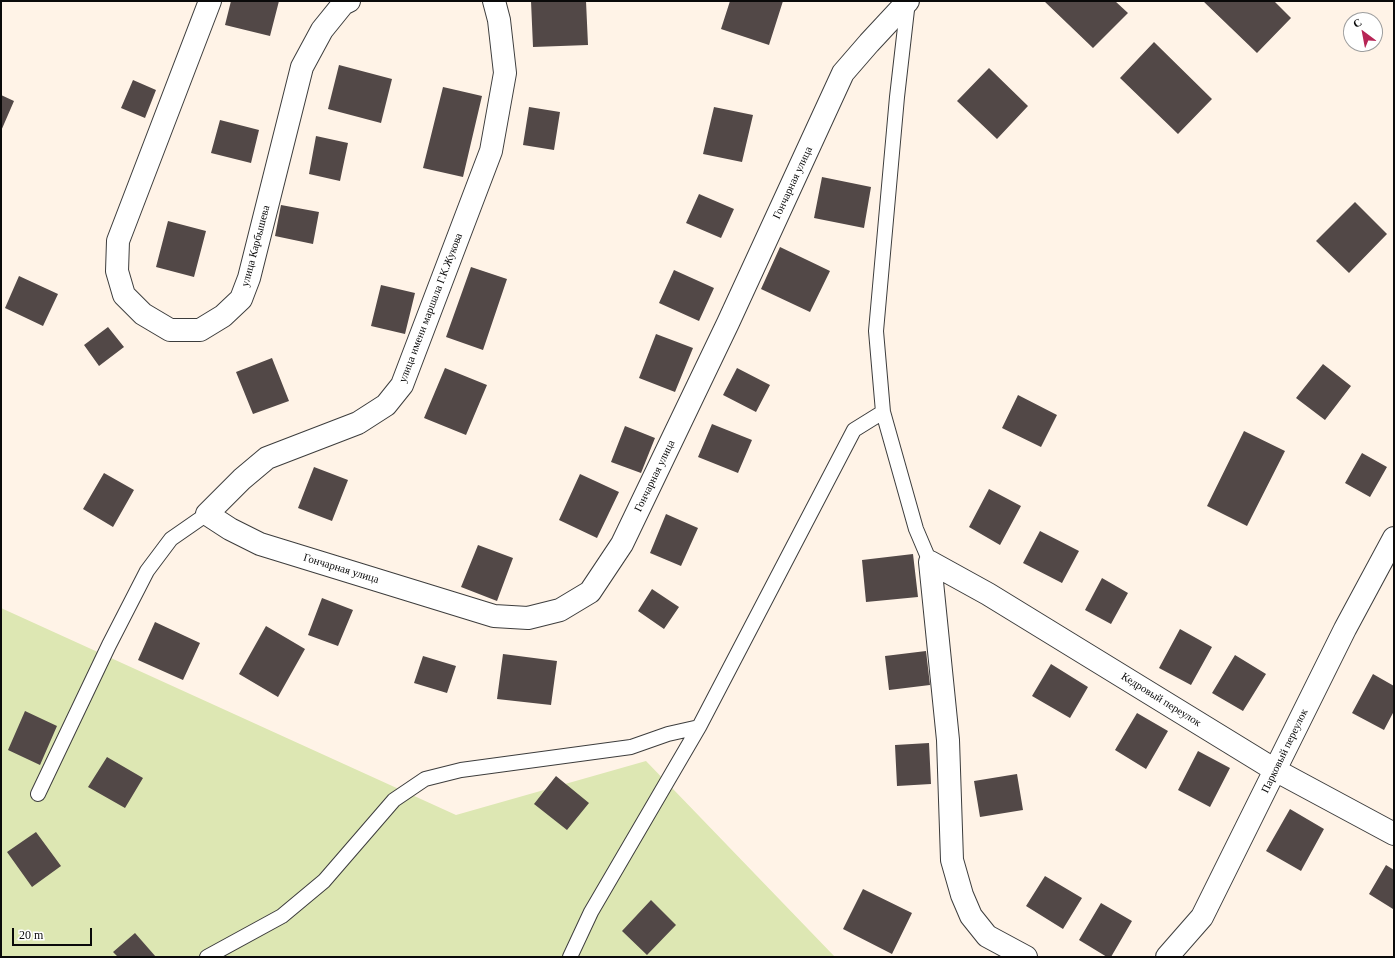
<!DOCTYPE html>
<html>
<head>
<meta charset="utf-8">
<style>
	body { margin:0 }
	#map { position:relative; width:1395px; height:958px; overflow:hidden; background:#fff3e7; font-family:Georgia,serif }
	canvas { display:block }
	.frame { position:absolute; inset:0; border:2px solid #0a0a0a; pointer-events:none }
	.north { position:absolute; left:1343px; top:12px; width:40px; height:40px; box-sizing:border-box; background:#fff; border:1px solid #9d9d9d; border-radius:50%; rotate:328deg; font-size:11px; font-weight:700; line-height:16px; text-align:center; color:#0a0a0a }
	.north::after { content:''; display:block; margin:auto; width:14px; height:18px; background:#b72556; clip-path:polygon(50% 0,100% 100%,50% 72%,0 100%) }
	.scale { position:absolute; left:12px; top:928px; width:80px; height:18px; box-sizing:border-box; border:2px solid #0a0a0a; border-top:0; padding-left:5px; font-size:12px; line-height:14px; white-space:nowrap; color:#0a0a0a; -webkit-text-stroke:3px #fff; paint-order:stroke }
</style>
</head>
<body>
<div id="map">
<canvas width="1395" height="958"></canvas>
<div class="frame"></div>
<div class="north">С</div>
<div class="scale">20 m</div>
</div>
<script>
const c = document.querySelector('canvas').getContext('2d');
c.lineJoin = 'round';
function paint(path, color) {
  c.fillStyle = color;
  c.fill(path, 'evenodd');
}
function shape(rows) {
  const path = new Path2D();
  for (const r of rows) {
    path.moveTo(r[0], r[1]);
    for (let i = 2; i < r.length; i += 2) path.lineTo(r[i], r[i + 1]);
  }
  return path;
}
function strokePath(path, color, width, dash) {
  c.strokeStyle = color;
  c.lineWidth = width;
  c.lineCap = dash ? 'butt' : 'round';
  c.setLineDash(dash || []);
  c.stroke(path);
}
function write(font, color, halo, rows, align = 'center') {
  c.font = font + ' Georgia,serif';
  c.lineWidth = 4;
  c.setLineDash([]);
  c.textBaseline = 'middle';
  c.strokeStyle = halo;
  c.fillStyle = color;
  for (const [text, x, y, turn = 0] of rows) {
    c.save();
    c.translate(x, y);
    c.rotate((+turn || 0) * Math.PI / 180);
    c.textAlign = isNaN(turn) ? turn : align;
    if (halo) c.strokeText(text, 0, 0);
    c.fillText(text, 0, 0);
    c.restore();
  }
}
paint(shape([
	[1,608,456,815,646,761,835,957,1,957]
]), '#dde7b3');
paint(shape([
	[231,1,279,1,270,36,225,25],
	[531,1,586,1,588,45,533,47],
	[730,1,783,1,769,45,721,29],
	[1044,1,1115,1,1128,13,1093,48],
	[1203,1,1274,1,1291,18,1257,53],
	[1154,42,1212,99,1178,134,1120,78],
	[339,65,392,79,381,123,328,109],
	[989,68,1028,106,997,139,957,101],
	[133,80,156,90,145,118,121,108],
	[443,87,482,96,463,177,423,168],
	[1,95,14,101,1,131],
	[529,107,560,112,554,150,523,145],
	[714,107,753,115,742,162,703,154],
	[220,120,259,130,251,163,211,153],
	[316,136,348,143,340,181,309,174],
	[822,177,871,187,864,228,814,218],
	[699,194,734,209,721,238,686,223],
	[1355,202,1387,234,1349,273,1316,241],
	[281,205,319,212,313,244,275,236],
	[168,221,206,231,194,277,156,267],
	[780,247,830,271,810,312,761,289],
	[471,267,507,279,483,350,446,337],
	[674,270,714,288,699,321,659,303],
	[19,276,58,294,43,326,5,308],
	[381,285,415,293,405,334,371,326],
	[108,327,124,347,99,366,84,345],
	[656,334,693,348,675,392,639,378],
	[272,358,289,401,253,414,236,372],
	[1323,364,1351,386,1325,420,1296,398],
	[445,368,487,385,466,435,424,418],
	[737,368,770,385,756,412,723,395],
	[1018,395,1057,415,1041,447,1002,428],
	[712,424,752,440,738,473,698,457],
	[625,426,655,438,641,473,611,462],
	[1244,431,1285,451,1247,526,1207,506],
	[1362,453,1387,467,1370,497,1345,483],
	[314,467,348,480,332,521,298,508],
	[104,473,134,490,113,527,83,509],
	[580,474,619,492,597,538,559,520],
	[989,489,1021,506,1000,545,969,527],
	[666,514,698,528,681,566,650,553],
	[1040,531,1079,551,1062,583,1023,563],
	[478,545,513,558,497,601,461,587],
	[913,554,918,597,866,602,862,560],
	[1102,578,1128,593,1111,624,1085,610],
	[652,589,679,607,664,629,638,611],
	[322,598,353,610,338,646,308,635],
	[155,622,200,643,183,680,138,660],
	[266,626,305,649,278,697,239,674],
	[1180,629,1212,647,1191,685,1159,668],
	[926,651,930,685,889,690,885,656],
	[503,654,557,661,551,705,497,699],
	[1235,655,1266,674,1243,711,1212,693],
	[423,656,456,666,447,693,414,683],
	[1051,664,1088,687,1070,718,1032,696],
	[1373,674,1394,686,1394,711,1384,730,1352,713],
	[25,711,57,726,40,765,8,750],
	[1137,713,1168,731,1146,769,1115,750],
	[929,743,931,784,897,786,895,745],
	[1198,751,1230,768,1210,807,1178,790],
	[107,757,143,778,125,808,88,787],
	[1017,774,1023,810,980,817,974,781],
	[556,776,589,803,567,830,534,804],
	[1290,809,1324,829,1301,871,1266,851],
	[36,832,61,866,32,887,7,852],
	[1386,865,1394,870,1393,909,1369,894],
	[1045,876,1082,898,1063,929,1026,906],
	[863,889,912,913,892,954,843,929],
	[651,900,676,925,647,955,622,931],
	[1101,903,1132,921,1111,957,1107,957,1079,940],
	[135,933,156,957,118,957,113,952]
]), '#524847');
const lane = shape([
	[908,1,897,97,876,331,883,412,916,529,930,562],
	[38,794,109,645,147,571,171,539,207,514],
	[207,957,282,916,324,881,394,800,425,779,461,770,631,747,668,734,699,727],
	[570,957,591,912,699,727,854,430,883,412]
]);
const street = shape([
	[210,1,118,241,117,271,124,295,143,314,170,330,200,330,223,316,241,299,249,278,302,67,322,30,343,4,349,1],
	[494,1,499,20,505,73,491,151,402,385,386,405,358,423,267,458,242,479,207,514,230,529,260,544,494,616,528,618,560,610,590,592,622,544,728,323,843,73,869,43,908,1],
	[930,562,988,594,1275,770,1394,834],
	[930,562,948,740,952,860,962,895,971,916,987,936,1026,957],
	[1167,957,1202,917,1345,629,1394,538]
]);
strokePath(lane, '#3d3d3d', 16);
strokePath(street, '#3d3d3d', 24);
strokePath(lane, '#fff', 14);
strokePath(street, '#fff', 22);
write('11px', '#0a0a0a', '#fff', [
	["Гончарная улица",793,183,-65],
	["улица Карбышева",256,246,-75],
	["улица имени маршала Г.К.Жукова",431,308,-69],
	["Гончарная улица",655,476,-64],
	["Гончарная улица",341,569,17],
	["Кедровый переулок",1161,700,32],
	["Парковый переулок",1285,751,-64]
]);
</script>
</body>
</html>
